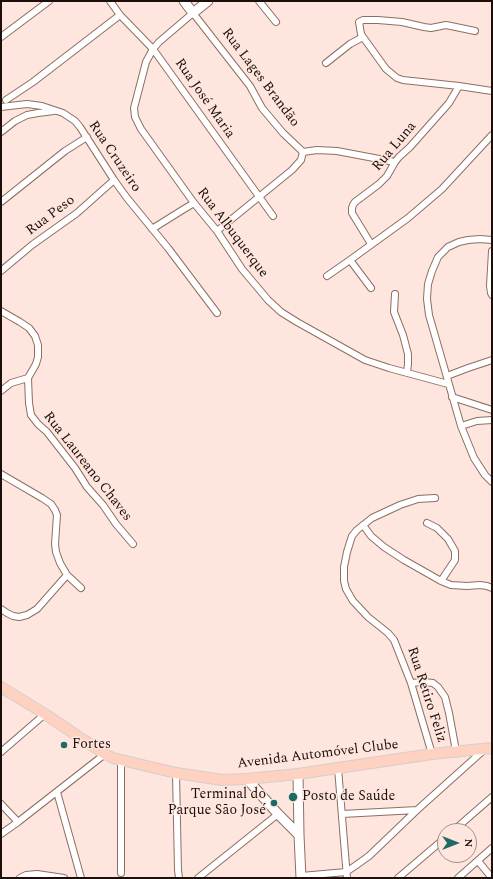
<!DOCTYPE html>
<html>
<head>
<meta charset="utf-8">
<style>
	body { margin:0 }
	#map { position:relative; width:493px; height:879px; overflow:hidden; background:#fee6de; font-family:Spectral,serif }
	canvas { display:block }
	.frame { position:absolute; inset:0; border:2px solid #1c0f0b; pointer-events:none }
	.north { position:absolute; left:437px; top:823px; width:40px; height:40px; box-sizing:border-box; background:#fee6de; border:1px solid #a4908a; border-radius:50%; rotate:90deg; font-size:11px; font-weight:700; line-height:16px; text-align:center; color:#1c0f0b }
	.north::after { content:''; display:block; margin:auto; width:14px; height:18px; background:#1e6a67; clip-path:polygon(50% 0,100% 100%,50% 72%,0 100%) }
</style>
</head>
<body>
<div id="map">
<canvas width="493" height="879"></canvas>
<div class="frame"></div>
<div class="north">N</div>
</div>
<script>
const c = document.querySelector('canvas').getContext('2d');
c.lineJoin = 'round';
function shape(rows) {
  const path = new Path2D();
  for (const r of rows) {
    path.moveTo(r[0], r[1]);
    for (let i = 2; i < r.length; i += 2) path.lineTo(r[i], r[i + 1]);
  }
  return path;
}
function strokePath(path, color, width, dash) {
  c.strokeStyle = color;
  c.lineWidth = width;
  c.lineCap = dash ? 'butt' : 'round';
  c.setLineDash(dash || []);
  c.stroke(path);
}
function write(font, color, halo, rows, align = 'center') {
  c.font = font + ' Spectral,serif';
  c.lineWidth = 3;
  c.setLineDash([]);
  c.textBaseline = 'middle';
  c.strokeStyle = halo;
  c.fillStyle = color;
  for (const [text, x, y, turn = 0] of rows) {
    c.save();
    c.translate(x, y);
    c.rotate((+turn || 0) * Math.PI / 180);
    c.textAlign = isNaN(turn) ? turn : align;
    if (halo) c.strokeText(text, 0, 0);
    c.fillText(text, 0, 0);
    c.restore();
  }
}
const street = shape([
	[110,1,120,15,153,49,273,216],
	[259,1,276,22],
	[475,31,446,25,431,28,424,27,402,22,378,20,363,20,359,22,361,34,363,37,386,69,397,78,403,80,459,86,492,91],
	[1,37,49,1],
	[326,63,350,44,363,37],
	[6,100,33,82,120,15],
	[1,107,27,104,42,106,63,113,75,121,80,127,114,180,127,198,168,248,217,313],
	[1,132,15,121,27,115,38,113,54,111],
	[395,162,337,151,317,150,303,152,283,133,262,108,250,86,193,13,159,42,153,49,146,62,134,108,135,117,141,129,194,203,217,231,242,269,268,300,281,312,297,322,365,360,389,368,448,384],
	[1,202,65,151,87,137],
	[152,229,184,209,194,203],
	[217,231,292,170,301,160,303,152],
	[492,240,480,239,468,240,459,242,448,247,438,257,432,271,428,284,427,299,429,315,461,426,474,458,485,475,492,482],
	[371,244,352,213,352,208,353,205,355,202,379,184,387,176,395,162,399,157,410,147,449,103,459,86],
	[492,251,490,286,491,293,492,295],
	[350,260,371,288],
	[1,271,32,245,77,213,114,180],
	[327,276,350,260,408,218,442,189,492,135],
	[395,294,394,312,403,335,408,354,408,364,407,372],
	[1,311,20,322,29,328,35,336,38,345,38,357,36,364,28,378,11,383,1,391],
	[447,376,468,368,492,360],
	[28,378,29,403,31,415,38,424,47,432,75,468,87,487,103,505,116,524,133,544],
	[452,397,492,410],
	[461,426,477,421,492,420],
	[1,474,42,498,51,504,55,510,57,515,55,544,56,552,60,563,67,575,81,588],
	[427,523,437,528,448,539,455,551,455,560,441,581],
	[363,525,371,536,384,547,404,560,441,581,451,585,467,586,480,585,487,586,492,588],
	[1,609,7,613,13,616,19,617,27,615,37,609,67,575],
	[411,683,424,682,433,683,438,687,445,697,449,713,456,751],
	[1,752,45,714],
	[432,754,411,683,394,640,388,633,368,617,353,601,346,589,344,581,344,567,347,552,352,536,357,530,372,518,400,505,418,499,435,498],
	[338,768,347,878],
	[176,773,178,870,179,878],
	[57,792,81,878],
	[1,804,18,822],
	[342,814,417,810],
	[453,831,492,797],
	[1,834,18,822,105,754],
	[478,861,492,878],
	[121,873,121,760],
	[301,876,346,872,355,866,369,856,417,810,485,749],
	[20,878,26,875,37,874,64,878],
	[198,878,278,814],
	[398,878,445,838],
	[458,878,492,848]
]);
const secondary = shape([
	[184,1,193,13,208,1],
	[298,774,299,835,301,878],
	[247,779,278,814,299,835]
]);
const primary = shape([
	[1,687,45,714,79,737,105,754,113,758,176,773,222,780,247,779,298,774,432,754,492,748]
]);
strokePath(street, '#8f6e62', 8);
strokePath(secondary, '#8f6e62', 11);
strokePath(primary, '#d2cfce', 12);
strokePath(street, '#fff', 6);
strokePath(secondary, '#fff', 9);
strokePath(primary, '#fed1c0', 10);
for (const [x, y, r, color] of [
	[64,745,4,"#1e6a67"],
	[293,797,5,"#1e6a67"],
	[274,803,4,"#1e6a67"]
]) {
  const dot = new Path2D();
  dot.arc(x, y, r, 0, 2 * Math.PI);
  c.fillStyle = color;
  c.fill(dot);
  strokePath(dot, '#fee6de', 1.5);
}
write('14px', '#1c0f0b', '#fee6de', [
	["Rua Lages Brandão",260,78,53],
	["Rua José Maria",204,99,55],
	["Rua Luna",395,147,-50],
	["Rua Cruzeiro",114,157,56],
	["Rua Peso",51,216,-37],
	["Rua Albuquerque",232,233,53],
	["Rua Laureano Chaves",87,467,52],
	["Rua Retiro Feliz",426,695,72],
	["Avenida Automóvel Clube",318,755,-7]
]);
write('14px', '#1c0f0b', '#fee6de', [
	["Fortes",72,745],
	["Terminal do",266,795,"right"],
	["Parque São José",266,811,"right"],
	["Posto de Saúde",302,797]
], 'left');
</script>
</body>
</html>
